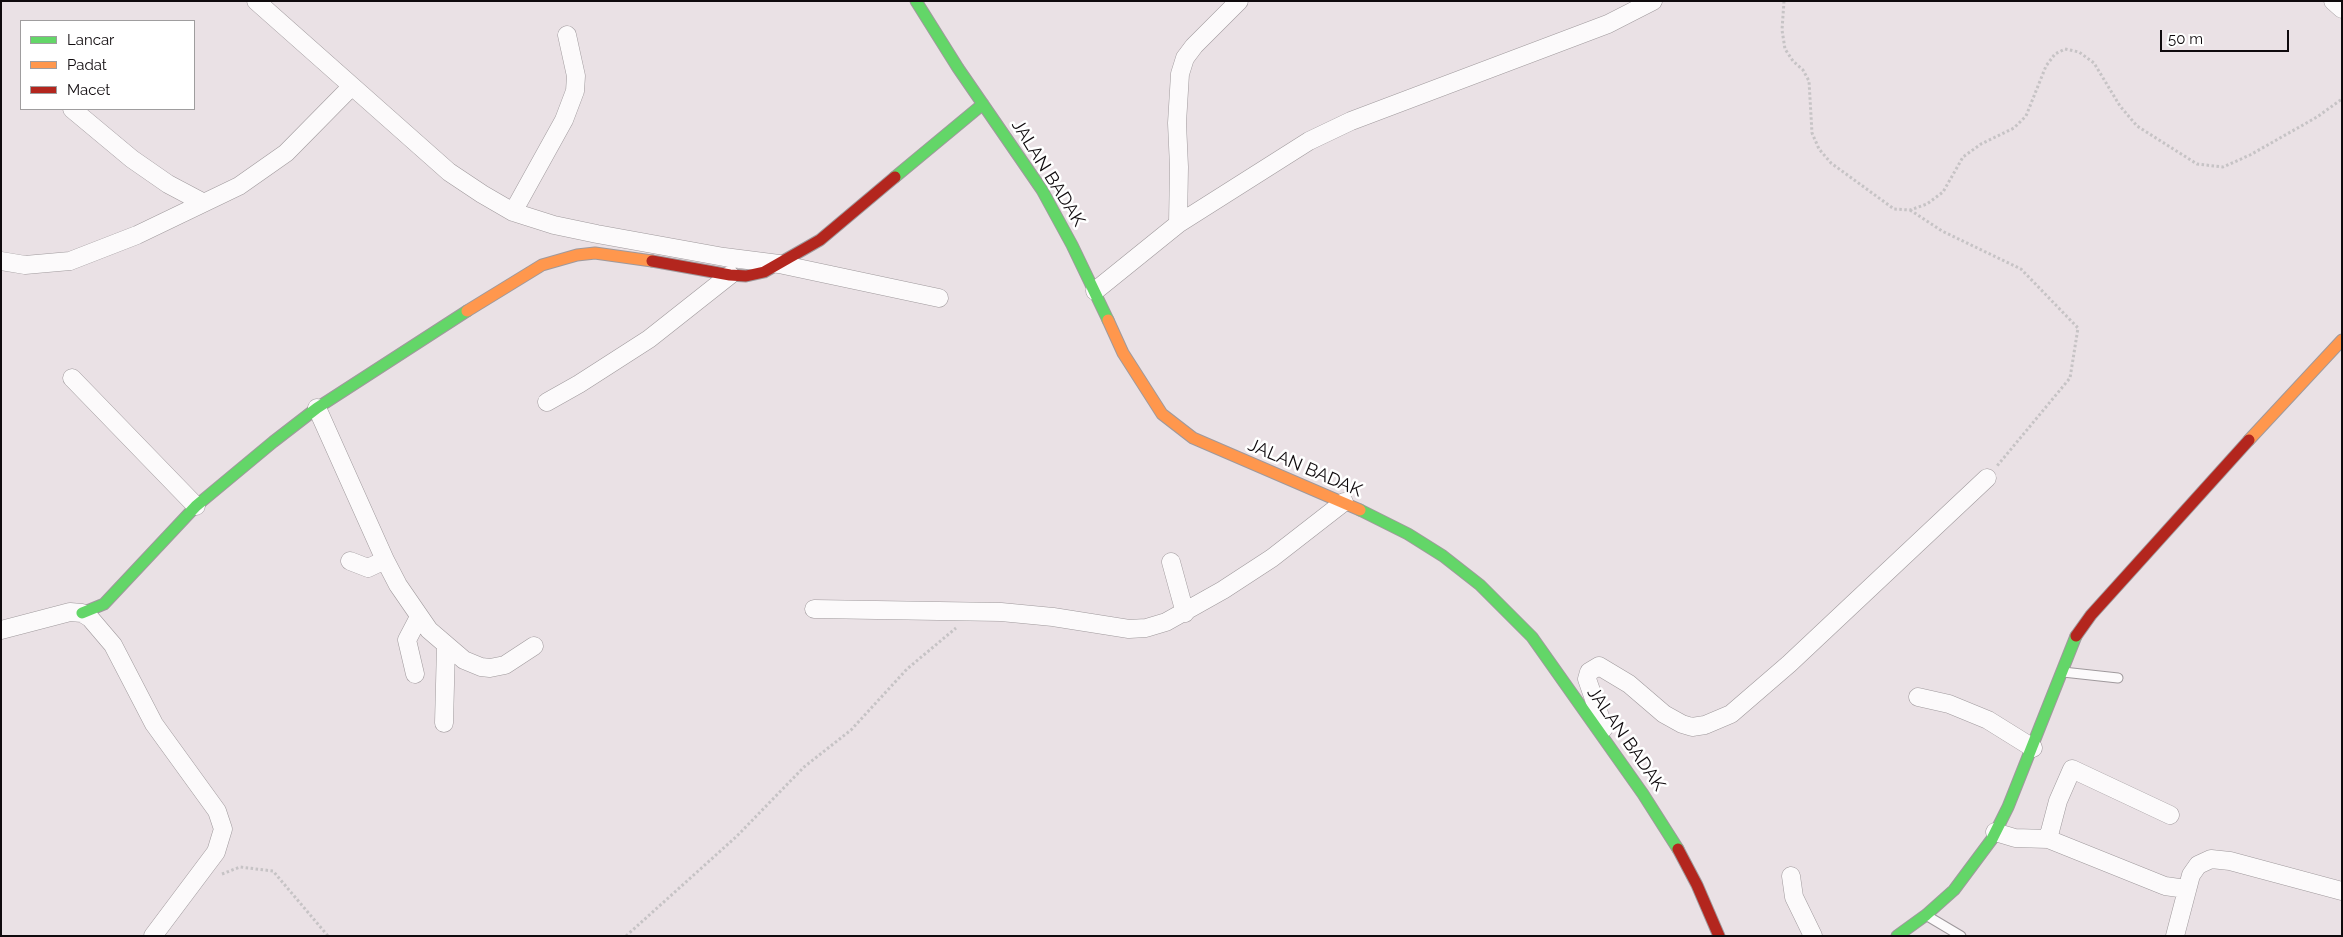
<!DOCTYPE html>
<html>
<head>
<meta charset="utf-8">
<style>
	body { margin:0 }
	#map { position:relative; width:2343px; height:937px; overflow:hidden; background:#eae1e5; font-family:Raleway,sans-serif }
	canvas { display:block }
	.frame { position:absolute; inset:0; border:2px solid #0f0a0d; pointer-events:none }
	.legend { position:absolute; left:20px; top:20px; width:175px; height:90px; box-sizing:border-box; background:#fff; border:1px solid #9f9d9e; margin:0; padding:6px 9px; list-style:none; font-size:15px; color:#0f0a0d }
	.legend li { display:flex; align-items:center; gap:10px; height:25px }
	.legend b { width:25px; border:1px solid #9f9d9e }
	.scale { position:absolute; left:2160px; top:30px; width:129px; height:22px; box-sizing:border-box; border:2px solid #0f0a0d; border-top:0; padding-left:6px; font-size:15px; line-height:18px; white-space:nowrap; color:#0f0a0d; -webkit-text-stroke:4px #fff; paint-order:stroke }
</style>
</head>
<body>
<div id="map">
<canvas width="2343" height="937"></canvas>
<div class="frame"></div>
<ul class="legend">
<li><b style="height:6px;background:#63d668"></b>Lancar</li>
<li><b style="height:6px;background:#ff974d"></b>Padat</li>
<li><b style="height:6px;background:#b3261e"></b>Macet</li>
</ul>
<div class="scale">50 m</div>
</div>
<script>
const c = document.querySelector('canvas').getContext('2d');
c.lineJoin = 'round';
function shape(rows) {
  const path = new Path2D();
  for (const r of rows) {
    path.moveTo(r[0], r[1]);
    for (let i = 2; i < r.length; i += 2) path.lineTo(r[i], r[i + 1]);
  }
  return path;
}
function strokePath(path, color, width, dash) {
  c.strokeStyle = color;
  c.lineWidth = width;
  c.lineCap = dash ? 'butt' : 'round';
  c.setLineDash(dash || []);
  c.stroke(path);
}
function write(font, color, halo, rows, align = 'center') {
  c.font = font + ' Raleway,sans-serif';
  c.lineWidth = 5;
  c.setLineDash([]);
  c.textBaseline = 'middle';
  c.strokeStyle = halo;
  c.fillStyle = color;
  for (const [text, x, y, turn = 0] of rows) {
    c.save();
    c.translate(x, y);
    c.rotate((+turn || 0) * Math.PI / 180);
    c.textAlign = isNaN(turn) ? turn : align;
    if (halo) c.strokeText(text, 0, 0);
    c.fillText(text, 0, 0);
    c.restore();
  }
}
const lane = shape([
	[2063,672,2118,678],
	[1929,917,1961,936]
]);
const street = shape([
	[256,1,449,172,482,194,513,212,554,225,597,234,724,257,779,264,939,298],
	[2333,1,2342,9],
	[72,109,132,159,168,184,202,202],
	[513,212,564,120,575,91,576,76,567,35],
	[1178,224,1179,167,1177,123,1180,74,1185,58,1194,46,1239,1],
	[1,261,25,265,70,261,137,235,239,186,286,153,352,86],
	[1095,291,1178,224,1309,141,1351,121,1608,24,1653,1],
	[72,378,196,506],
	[547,402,579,384,649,339,730,275],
	[317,408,385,560,398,585,429,630,464,660,481,667,490,668,505,665,534,646],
	[350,561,368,568,385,560],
	[1171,562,1185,613],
	[814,609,1001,612,1053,617,1129,629,1146,628,1166,622,1223,590,1272,558,1344,502],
	[1,630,70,612,82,613,90,618,113,645,154,724,217,811,223,829,216,852,153,936],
	[415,674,407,640,419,617],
	[1918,697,1949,704,1988,720,2033,748],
	[444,723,446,646],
	[1604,728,1587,679,1589,672,1599,666,1629,684,1664,714,1682,724,1692,727,1705,725,1731,714,1789,664,1987,478],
	[2170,815,2072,769,2058,801,2048,839,2165,886,2186,889],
	[1995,832,2015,838,2048,839],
	[1791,876,1794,897,1813,936],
	[2175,936,2191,875,2198,865,2211,859,2230,861,2342,891]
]);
const fast = shape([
	[916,1,958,68,1042,190,1072,245,1108,320],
	[895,177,983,104],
	[1360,510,1408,534,1443,556,1480,585,1532,637,1643,794,1678,849],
	[82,613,104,604,196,506,273,442,317,408,467,311],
	[1897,936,1926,915,1954,890,1992,839,2008,807,2076,636]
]);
const slow = shape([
	[467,311,542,265,577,255,595,253,652,261],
	[1108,320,1123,353,1162,414,1193,438,1360,510],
	[2249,440,2342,340]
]);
const jam = shape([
	[652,261,730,275,746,276,764,272,820,240,895,177],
	[2076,636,2091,615,2249,440],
	[1678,849,1697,885,1719,936]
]);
strokePath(lane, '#9f999c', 11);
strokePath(street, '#9f999c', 19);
strokePath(fast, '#9f999c', 13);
strokePath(slow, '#9f999c', 13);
strokePath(jam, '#9f999c', 13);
strokePath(shape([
	[1784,1,1782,30,1785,49,1793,61,1803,70,1809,81,1812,133,1819,149,1831,163,1894,209,1910,210,1927,204,1943,192,1963,157,1981,144,2014,128,2026,116,2046,66,2055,54,2065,49,2079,52,2094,63,2120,106,2137,126,2197,164,2223,167,2250,155,2317,117,2342,99],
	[1910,210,1942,231,2021,269,2078,328,2070,378,1997,466],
	[222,874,240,867,273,871,328,936],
	[626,936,737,836,804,767,851,730,907,669,956,628]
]), '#c6c3c5', 3, [2.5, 2.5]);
strokePath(lane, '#fcfafb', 9);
strokePath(street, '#fcfafb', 18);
strokePath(fast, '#63d668', 11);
strokePath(slow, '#ff974d', 11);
strokePath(jam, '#b3261e', 11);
write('18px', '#0f0a0d', '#fff', [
	["JALAN BADAK",1048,173,58],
	["JALAN BADAK",1305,468,23],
	["JALAN BADAK",1626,739,55]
]);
</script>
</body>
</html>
